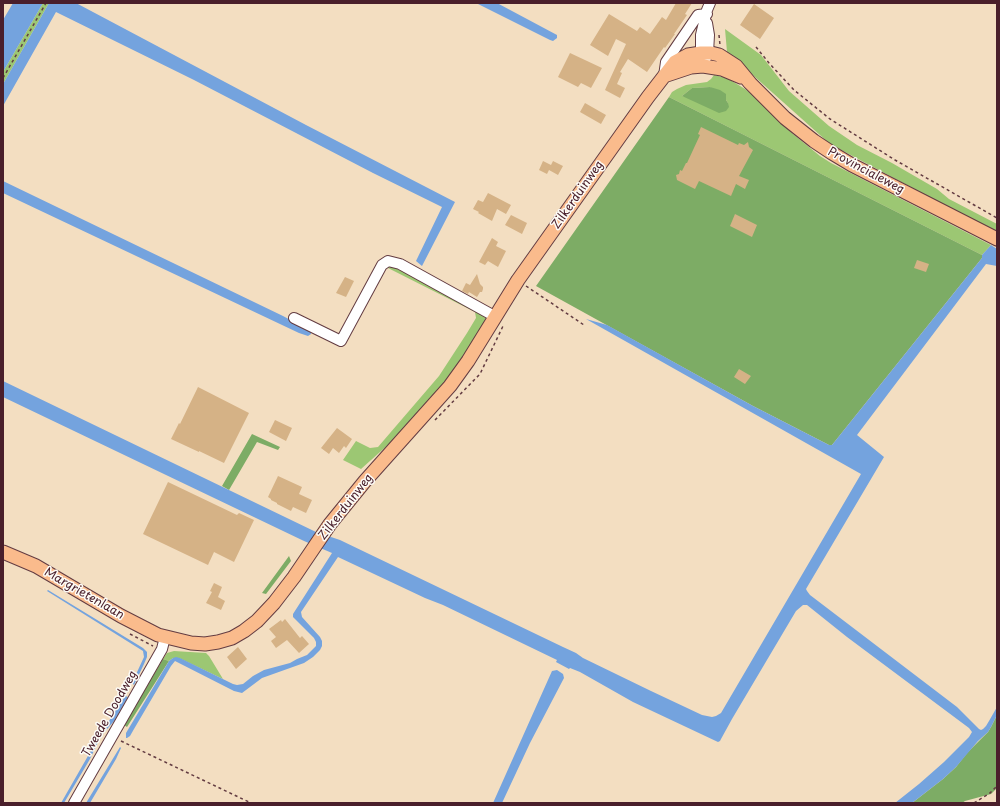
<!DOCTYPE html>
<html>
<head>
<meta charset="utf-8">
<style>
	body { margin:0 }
	#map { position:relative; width:1000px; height:806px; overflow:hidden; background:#f3dec1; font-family:"Playpen Sans",sans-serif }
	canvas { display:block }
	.frame { position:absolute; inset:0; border:4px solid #4a1f2b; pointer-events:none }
</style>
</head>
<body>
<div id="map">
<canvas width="1000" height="806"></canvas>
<div class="frame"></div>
</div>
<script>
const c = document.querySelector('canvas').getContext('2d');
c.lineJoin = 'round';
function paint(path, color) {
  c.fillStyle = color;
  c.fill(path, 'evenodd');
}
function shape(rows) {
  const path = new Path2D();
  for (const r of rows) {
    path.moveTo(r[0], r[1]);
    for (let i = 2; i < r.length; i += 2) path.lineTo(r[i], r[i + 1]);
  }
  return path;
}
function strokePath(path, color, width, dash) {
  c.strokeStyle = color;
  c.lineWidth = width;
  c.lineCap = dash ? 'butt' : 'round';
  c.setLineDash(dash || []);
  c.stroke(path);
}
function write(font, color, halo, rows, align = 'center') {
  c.font = font + ' "Playpen Sans",sans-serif';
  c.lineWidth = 3;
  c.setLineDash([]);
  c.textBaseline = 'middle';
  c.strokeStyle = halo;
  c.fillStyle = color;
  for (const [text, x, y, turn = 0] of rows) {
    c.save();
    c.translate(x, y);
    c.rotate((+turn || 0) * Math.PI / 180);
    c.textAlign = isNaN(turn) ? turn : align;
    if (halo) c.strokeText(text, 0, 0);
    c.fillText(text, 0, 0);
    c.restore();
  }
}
paint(shape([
	[43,3,49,3,3,84,3,72],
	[725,29,761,55,789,91,829,126,857,145,892,163,937,189,949,199,997,224,997,233,830,144,727,52],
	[714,75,727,78,745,89,755,97,793,134,820,156,831,163,991,245,982,255,669,97,672,92,677,89,686,85,707,82,711,79],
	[710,87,726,100,728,103,682,96,692,88],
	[394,264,488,318,462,362,439,390,399,435,361,469,343,460,356,441,370,448,378,447,439,376,467,333,476,318,475,312,386,267],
	[174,651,206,653,209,656,223,679,179,658,173,658,169,661,163,659,167,653]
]), '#9cc773');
paint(shape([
	[710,87,720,90,726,94,726,100,728,103,729,107,726,111,719,113,682,96,692,88],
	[669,97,982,255,982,258,832,445,829,445,753,406,536,286],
	[252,434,280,447,278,450,257,442,229,490,222,486],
	[289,556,291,561,266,594,262,593],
	[163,659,169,661,127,727,124,725],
	[997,715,997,788,991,794,965,801,962,803,912,803,943,779,956,767,967,753,988,732,991,727]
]), '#7dac65');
paint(shape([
	[13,3,43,3,3,72,3,20],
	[49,3,76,3,306,125,455,202,422,266,416,261,442,207,373,173,194,80,56,12,3,106,3,84],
	[476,3,497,3,557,35,557,38,553,41,550,40],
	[3,181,283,316,311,331,311,334,308,336,299,333,3,193],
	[991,245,997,249,997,266,986,264,857,435,884,457,806,589,807,591,810,595,957,707,979,729,981,730,983,729,986,726,989,721,997,707,997,715,991,727,988,732,978,741,956,767,943,779,912,803,895,803,919,784,944,762,969,737,972,732,969,728,847,637,807,605,803,605,796,611,732,719,721,739,720,741,718,742,633,702,580,672,570,668,569,669,556,662,557,660,443,605,425,598,338,557,301,612,302,617,320,637,322,641,322,646,320,650,313,657,304,663,262,678,242,693,234,691,175,661,171,666,134,729,130,736,127,738,126,738,126,733,169,661,173,658,176,657,180,658,233,684,237,685,243,684,253,676,264,670,290,663,297,659,307,655,316,646,316,642,314,638,293,617,293,614,332,553,304,541,3,397,3,381,316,532,340,540,367,553,563,647,576,653,583,658,651,691,702,715,712,717,716,716,721,713,861,474,586,319,607,325,753,406,829,445,832,445,982,258,982,255],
	[48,590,143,648,147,652,147,657,144,664,134,685,132,683,144,657,143,651,47,591],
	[557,670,563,674,564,678,530,743,502,803,493,803,552,671],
	[125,696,128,697,115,720,101,736,90,759,64,803,61,803,100,735],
	[120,747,121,748,116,759,90,803,86,803]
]), '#74a3de');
paint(shape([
	[676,3,692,3,685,14,687,15,674,34,675,34,665,48,664,47,647,72,628,59,620,72,622,73,617,84,625,88,620,98,605,90,626,44,616,39,608,56,590,45,609,14,637,31,640,27,650,34,662,17,666,20],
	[754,4,774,18,760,39,740,25],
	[570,53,602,68,591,88,581,83,578,87,558,77],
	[585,103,606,115,601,124,580,112],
	[701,127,738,145,739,143,744,145,748,142,749,147,753,150,739,176,749,180,745,189,736,184,731,196,699,181,695,189,677,180,676,175,679,174,680,170,682,171,686,163,687,163,700,135,698,134],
	[543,161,551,165,553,161,563,166,558,175,549,170,547,174,539,170],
	[488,193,511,205,506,214,497,209,492,221,478,213,479,212,473,209,478,200,483,202],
	[735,214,757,225,752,237,730,226],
	[511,215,527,223,522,234,505,225],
	[492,238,498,242,496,246,506,251,498,267,488,261,485,265,479,262],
	[917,260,929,264,926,272,914,268],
	[477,274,480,284,483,287,483,289,482,292,480,292,477,297,469,292,468,294,462,291,466,283,470,285],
	[345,277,354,281,346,297,336,293],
	[739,369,751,376,745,384,734,377],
	[198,387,249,413,224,463,199,451,199,452,171,439,179,423,180,424],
	[275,420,292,428,286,441,269,432],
	[337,428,352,439,346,448,344,446,339,453,333,448,329,454,321,448],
	[278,476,302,487,299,494,312,500,306,513,293,507,291,511,277,504,277,503,271,500,271,499,268,497],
	[168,482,237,515,239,513,254,520,234,562,214,552,208,565,143,534],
	[214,583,222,587,218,597,225,601,221,610,206,603,212,592,210,591],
	[285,619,300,638,302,636,309,644,299,653,287,640,276,648,271,641,276,637,269,629,281,620,282,622],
	[238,647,247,659,236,669,227,657]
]), '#d5b286');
const minor = shape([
	[702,60,701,53,701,35,707,10,710,3],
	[705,60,708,53,709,35,707,23],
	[664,76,666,62,698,15,707,14],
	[294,318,341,341,382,265,388,261,400,264,496,317],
	[74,803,162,649,165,637]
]);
const major = shape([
	[664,76,691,67,703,66,722,69,741,77],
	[3,552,36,566,121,616,158,635,191,643,205,644,218,642,232,638,244,631,257,621,274,603,294,577,330,524,365,481,450,386,468,361,518,280,648,97,675,62,688,55,701,53,711,53,719,55,736,66,750,83,785,118,814,141,832,153,852,165,997,239]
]);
strokePath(minor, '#633c42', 12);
strokePath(major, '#633c42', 15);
strokePath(shape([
	[719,35,720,45],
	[756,47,769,63,794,90,830,119,895,160,997,218],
	[3,78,46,3],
	[526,286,584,325],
	[435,420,480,374,504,324],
	[130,634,153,646],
	[121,741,251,803],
	[974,803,990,793,997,786]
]), '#633c42', 1.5, [3, 3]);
strokePath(minor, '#fff', 10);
strokePath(major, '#fabb8c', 13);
write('12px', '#4a1f2b', '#fdfcf7', [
	["Provincialeweg",866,171,28],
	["Zilkerduinweg",578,195,-55],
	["Zilkerduinweg",346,507,-52],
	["Margrietenlaan",84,594,30],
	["Tweede Doodweg",110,714,-60]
]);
</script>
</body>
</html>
